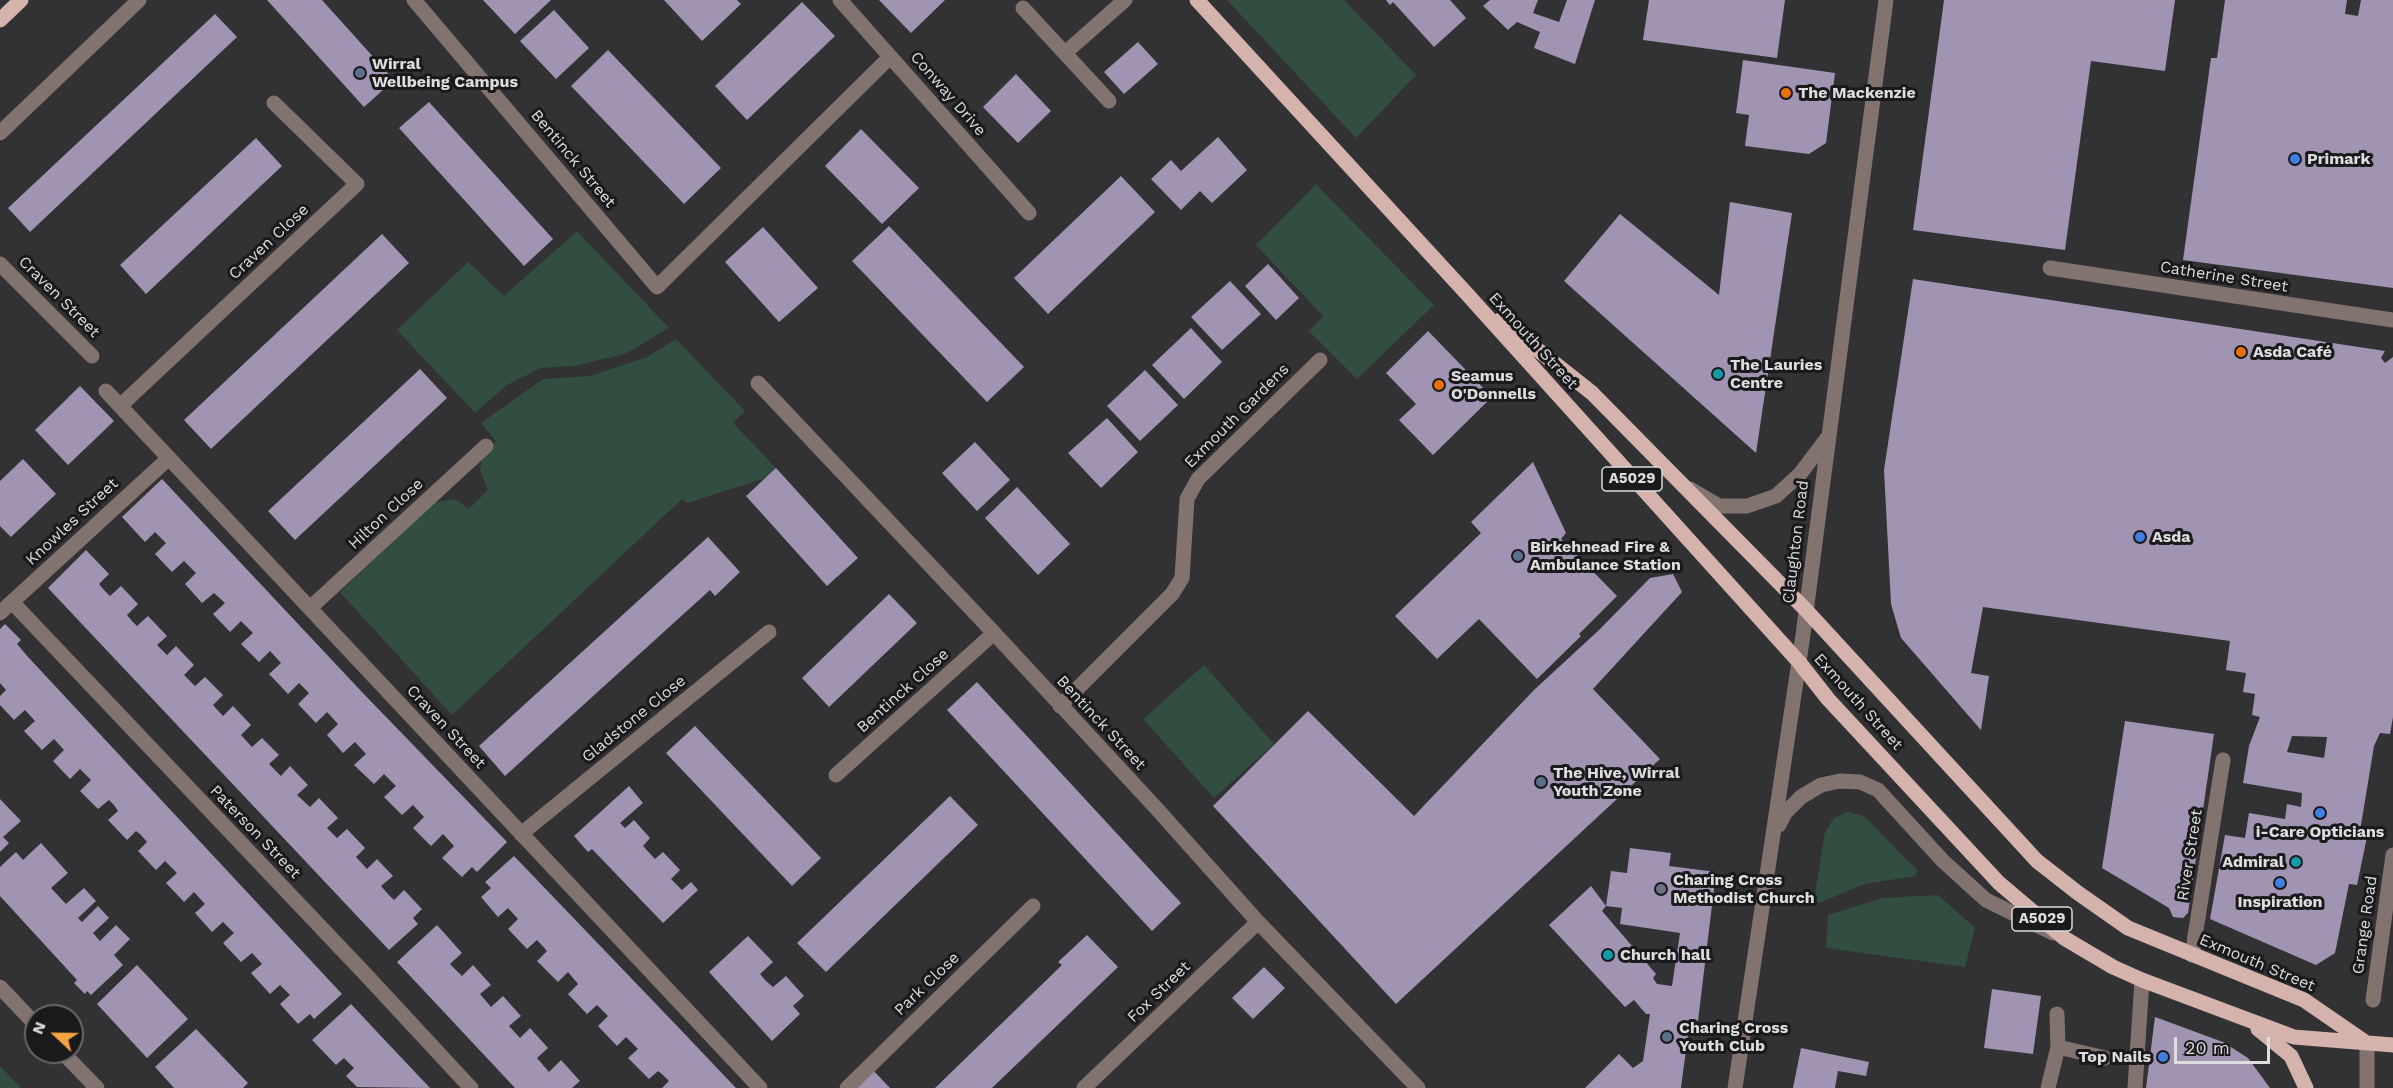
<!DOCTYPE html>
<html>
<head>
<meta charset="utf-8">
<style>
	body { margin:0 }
	#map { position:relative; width:2393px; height:1088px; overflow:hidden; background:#323134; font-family:"Work Sans",sans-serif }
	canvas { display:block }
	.north { position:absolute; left:24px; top:1004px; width:60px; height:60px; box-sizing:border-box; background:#1a191b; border:2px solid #686769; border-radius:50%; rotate:292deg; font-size:16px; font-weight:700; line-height:24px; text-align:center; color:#dddcde }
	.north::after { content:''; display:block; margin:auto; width:21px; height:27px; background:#f3a442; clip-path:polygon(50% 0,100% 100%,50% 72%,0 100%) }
	.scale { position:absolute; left:2174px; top:1037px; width:96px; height:27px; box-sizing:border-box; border:3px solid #dddcde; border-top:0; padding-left:8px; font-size:18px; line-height:21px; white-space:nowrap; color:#dddcde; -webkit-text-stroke:4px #1a191b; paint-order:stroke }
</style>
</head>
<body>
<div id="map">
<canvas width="2393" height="1088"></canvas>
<div class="north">N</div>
<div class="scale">20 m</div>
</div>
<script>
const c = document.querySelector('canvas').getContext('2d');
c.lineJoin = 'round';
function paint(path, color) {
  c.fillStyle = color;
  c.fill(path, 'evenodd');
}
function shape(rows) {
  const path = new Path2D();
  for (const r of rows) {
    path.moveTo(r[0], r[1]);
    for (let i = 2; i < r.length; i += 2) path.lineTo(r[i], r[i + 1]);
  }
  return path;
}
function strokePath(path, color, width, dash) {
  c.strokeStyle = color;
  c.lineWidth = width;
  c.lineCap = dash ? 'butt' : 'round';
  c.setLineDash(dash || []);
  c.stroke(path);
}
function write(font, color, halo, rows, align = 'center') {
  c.font = font + ' "Work Sans",sans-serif';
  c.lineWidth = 6;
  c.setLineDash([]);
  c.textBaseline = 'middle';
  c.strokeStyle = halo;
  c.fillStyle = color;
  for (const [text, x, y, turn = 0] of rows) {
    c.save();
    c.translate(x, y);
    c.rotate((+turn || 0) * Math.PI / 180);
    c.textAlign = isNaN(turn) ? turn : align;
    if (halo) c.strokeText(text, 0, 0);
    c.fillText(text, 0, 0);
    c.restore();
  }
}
paint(shape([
	[1227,0,1344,0,1416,75,1356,138],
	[1316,184,1434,305,1357,379,1309,331,1323,316,1256,245],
	[577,231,669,328,625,354,574,366,541,368,507,385,475,413,397,330,468,262,504,296],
	[676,339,745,411,733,423,776,468,766,478,687,503,682,499,452,715,340,592,432,503,455,499,469,509,488,490,480,471,482,458,496,441,481,423,543,379,590,376,647,357],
	[1204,665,1274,744,1214,798,1143,719],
	[1848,812,1864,816,1917,870,1915,876,1865,884,1819,903,1814,900,1825,832,1834,818],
	[1938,895,1975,928,1965,967,1826,948,1828,915,1882,898],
	[0,1066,21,1088,0,1088]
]), '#324e40');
paint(shape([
	[267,0,322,0,394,80,364,107],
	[483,0,551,0,515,34],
	[664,0,737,0,741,4,702,41],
	[879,0,945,0,911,33],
	[1386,0,1450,0,1466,18,1434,47,1393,2,1390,5],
	[1490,0,1538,0,1533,13,1559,22,1567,0,1595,0,1575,64,1534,48,1540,32,1517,22,1508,30,1483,6],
	[1649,0,1785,0,1777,58,1643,40],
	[1944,0,2175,0,2165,71,2091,61,2065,250,1913,230],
	[2225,0,2347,0,2345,14,2358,16,2361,0,2393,0,2393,288,2183,260,2211,58,2217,58],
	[802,2,835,36,747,120,715,86],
	[554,10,589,48,556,79,520,41],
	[215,14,237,37,30,232,8,208],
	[1138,42,1158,64,1124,94,1104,72],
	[608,50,721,168,684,204,571,86],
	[1743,60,1835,73,1826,143,1809,154,1745,146,1749,115,1736,113],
	[1016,74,1051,111,1018,143,983,107],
	[429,102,553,239,524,266,399,128],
	[861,129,919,188,882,224,825,166],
	[1218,137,1247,170,1212,203,1200,191,1181,210,1151,179,1171,160,1181,171],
	[256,138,282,166,146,294,120,265],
	[1121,176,1155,212,1048,314,1014,278],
	[1730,202,1792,213,1756,453,1564,281,1620,214,1719,295],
	[889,226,1024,367,987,402,852,261],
	[763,227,818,288,779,322,725,262],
	[382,234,409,263,211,449,184,420],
	[1268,264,1299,298,1276,320,1245,286],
	[1913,279,2385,351,2381,358,2385,363,2393,357,2393,717,2390,734,2380,733,2374,746,2360,831,2368,832,2357,885,2349,884,2335,953,2316,965,2210,919,2225,835,2245,838,2249,813,2285,819,2287,804,2301,807,2302,793,2243,783,2249,746,2260,717,2252,715,2255,694,2243,692,2246,673,2226,670,2230,641,1983,607,1971,673,1989,676,1981,730,1901,638,1891,604,1884,470],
	[2292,736,2327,737,2324,758,2287,752],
	[1230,281,1261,314,1222,350,1191,317],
	[1191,328,1222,362,1184,399,1152,365],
	[1428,331,1492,397,1433,455,1399,420,1416,404,1386,373],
	[420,369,447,398,295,540,268,511],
	[1145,370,1178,405,1140,441,1107,406],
	[80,386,114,421,68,465,35,430],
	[1107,418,1138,452,1101,488,1068,453],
	[975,442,1010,480,977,511,942,473],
	[23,459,56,494,11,537,0,526,0,481],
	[1533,462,1566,533,1561,539,1617,596,1579,634,1581,636,1537,679,1479,619,1437,659,1395,616,1481,533,1471,522],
	[776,468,858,558,827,586,746,496],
	[162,479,361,691,507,842,477,872,472,867,462,877,442,858,454,846,443,834,431,846,413,828,424,817,413,805,402,815,384,797,396,786,384,774,374,784,354,765,366,754,355,742,343,753,327,735,338,724,327,712,316,723,298,704,309,693,299,683,288,694,269,674,281,663,270,651,259,662,241,644,253,633,241,621,230,632,213,614,225,603,214,593,202,603,185,584,196,573,184,561,172,572,155,554,166,543,155,532,145,542,122,517],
	[1017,487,1070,544,1038,575,985,518],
	[708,537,740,572,715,596,710,590,505,776,479,746],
	[86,550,109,574,99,584,104,590,110,596,121,586,138,604,127,615,132,621,137,626,148,616,167,636,157,645,167,655,176,646,194,665,184,675,195,686,205,677,223,695,213,705,223,716,233,706,251,725,241,735,252,747,262,738,279,755,269,764,281,776,290,766,308,785,297,795,310,807,319,798,338,818,327,828,337,838,347,829,365,848,356,857,367,869,377,859,393,876,381,886,387,893,394,900,404,890,422,909,413,918,418,924,389,950,48,588],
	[1673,574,1682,592,1593,689,1660,759,1396,1004,1213,806,1308,711,1414,816,1534,690,1599,630,1650,578],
	[889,594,917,623,829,707,802,678],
	[5,624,21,640,17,644,29,658,342,994,314,1019,310,1014,298,1024,280,1004,290,995,280,985,270,994,251,973,262,964,252,953,241,962,223,943,234,933,223,922,212,932,195,913,205,904,194,892,184,902,166,883,177,873,165,861,156,870,138,851,147,842,141,835,136,831,127,840,108,820,118,811,114,805,109,800,98,809,80,791,91,780,80,769,70,779,53,761,64,750,54,739,42,750,24,731,35,721,25,710,14,720,0,705,0,696,6,690,0,683,0,629],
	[977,682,1181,903,1152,931,947,710],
	[2125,721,2214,734,2188,913,2183,918,2173,917,2169,908,2102,868],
	[695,726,821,858,792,886,666,753],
	[629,786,643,803,620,823,625,828,634,820,650,838,643,846,655,859,663,852,680,870,671,879,682,890,691,882,698,890,663,923,592,849,588,852,574,836],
	[950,796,978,825,826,972,797,943],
	[0,799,21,821,3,837,9,843,0,852],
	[41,843,68,873,51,888,66,904,84,888,96,901,78,918,82,922,98,906,109,918,93,933,100,941,116,925,130,939,114,955,123,965,91,995,87,991,85,994,74,983,77,980,0,896,0,867,16,852,23,860],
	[1630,848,1671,853,1669,866,1716,872,1698,1021,1690,1019,1681,1088,1585,1088,1619,1054,1633,1068,1643,1061,1650,1014,1646,1014,1634,1000,1625,1007,1549,925,1591,886,1606,906,1611,871,1627,873],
	[1606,906,1622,908,1620,924,1680,933,1672,986,1657,984,1653,978,1656,974,1602,911],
	[514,856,679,1028,736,1088,662,1088,669,1081,663,1075,658,1071,649,1079,628,1058,638,1049,626,1037,617,1046,598,1026,608,1016,597,1005,587,1014,568,994,578,984,568,972,558,982,537,961,547,951,537,940,527,949,508,929,518,919,508,908,498,917,481,897,491,888,485,882],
	[437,925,462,953,450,964,462,976,473,965,491,985,480,994,491,1007,503,996,521,1016,509,1026,520,1038,530,1028,548,1048,537,1058,549,1072,561,1060,580,1081,572,1088,515,1088,397,962],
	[1087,935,1118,967,992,1088,935,1088,1062,965,1058,962],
	[748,936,773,962,760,974,766,981,773,987,786,976,804,996,793,1006,800,1014,772,1041,709,972],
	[137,965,188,1019,147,1058,97,1004],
	[1264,967,1285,988,1253,1019,1232,998],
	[1992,989,2041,996,2033,1054,1984,1048],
	[351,1004,379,1034,430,1088,357,1087,346,1076,354,1068,344,1058,336,1065,312,1040],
	[2155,1017,2223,1042,2248,1058,2270,1088,2146,1088],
	[196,1029,248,1083,243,1088,174,1088,155,1067],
	[1801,1048,1869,1062,1866,1076,1838,1071,1835,1088,1793,1088],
	[871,1068,890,1088,850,1088]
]), '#a194b3');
strokePath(shape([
	[414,0,657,287,890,57],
	[840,0,1029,213],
	[1023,8,1109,101],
	[1065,53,1125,0],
	[0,133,139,0],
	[0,264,92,356],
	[2050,268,2393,320],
	[758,383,994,633,1157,809,1258,922,1418,1088],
	[106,391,760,1088],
	[120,406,357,184,274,103],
	[1690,489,1719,506,1747,506,1776,496,1800,474,1828,437],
	[12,602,368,977,471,1088],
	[310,608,486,446],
	[0,613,169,458],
	[1060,706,1172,594,1182,578,1187,499,1198,479,1320,360],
	[836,775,994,633],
	[1779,825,1785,813,1801,797,1821,785,1840,781,1860,782,1878,790,1943,861,1986,900,2053,933],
	[521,834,769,632],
	[2192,955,2223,760],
	[0,987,36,1025],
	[2373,1000,2393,855],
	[2058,1047,2105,1058],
	[62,1052,97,1088],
	[847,1088,1033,906],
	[1084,1088,1258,922],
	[1735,1088,1803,635,1886,0],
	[2048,1088,2058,1047,2057,1014],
	[2135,1088,2142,980],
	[2367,1088,2367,1043]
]), '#83736f', 15);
strokePath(shape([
	[1197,0,1467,294,1799,662,1828,699,1999,883,2064,938,2113,967,2142,980,2294,1037,2393,1045],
	[0,20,21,0],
	[1500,320,1592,393,1806,610,2037,861,2078,893,2128,928,2304,1000,2365,1042],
	[2258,1029,2291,1056,2306,1088]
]), '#d3b3ab', 15);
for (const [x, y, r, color] of [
	[360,73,6,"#5c6f8a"],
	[1786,93,6,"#e8710a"],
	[2295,159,6,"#3f7fe0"],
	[2241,352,6,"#e8710a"],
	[1718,374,6,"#0f9aa8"],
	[1439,385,6,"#e8710a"],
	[2140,537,6,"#3f7fe0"],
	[1518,556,6,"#5c6f8a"],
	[1541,782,6,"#5c6f8a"],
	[2320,813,6,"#3f7fe0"],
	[2296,862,6,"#0f9aa8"],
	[2280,883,6,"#3f7fe0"],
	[1661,889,6,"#6b7280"],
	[1608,955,6,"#0f9aa8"],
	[1667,1037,6,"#5c6f8a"],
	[2163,1057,6,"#3f7fe0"]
]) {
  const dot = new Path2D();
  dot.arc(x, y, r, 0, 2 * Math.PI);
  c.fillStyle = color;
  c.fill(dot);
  strokePath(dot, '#1a191b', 2);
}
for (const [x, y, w] of [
	[1632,479,60],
	[2042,919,60]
]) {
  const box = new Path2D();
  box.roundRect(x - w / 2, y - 12, w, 24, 4.5);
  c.fillStyle = '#1a191b';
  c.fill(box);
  strokePath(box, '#dddcde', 1.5);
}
write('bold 15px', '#dddcde', null, [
	["A5029",1632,479],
	["A5029",2042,919]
]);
write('bold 16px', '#dddcde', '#1a191b', [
	["Wirral",372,64],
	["Wellbeing Campus",372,82],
	["The Mackenzie",1798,93],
	["Primark",2307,159],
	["Asda Café",2253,352],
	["The Lauries",1730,365],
	["Centre",1730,383],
	["Seamus",1451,376],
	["O'Donnells",1451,394],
	["Asda",2152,537],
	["Birkehnead Fire &",1530,547],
	["Ambulance Station",1530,565],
	["The Hive, Wirral",1553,773],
	["Youth Zone",1553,791],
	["i-Care Opticians",2320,832,"center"],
	["Admiral",2284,862,"right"],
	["Charing Cross",1673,880],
	["Methodist Church",1673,898],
	["Inspiration",2280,902,"center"],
	["Church hall",1620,955],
	["Charing Cross",1679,1028],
	["Youth Club",1679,1046],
	["Top Nails",2151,1057,"right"]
], 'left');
write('16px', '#dddcde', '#1a191b', [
	["Conway Drive",948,94,49],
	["Bentinck Street",573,159,50],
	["Craven Close",269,242,-43],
	["Catherine Street",2224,277,9],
	["Craven Street",59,297,45],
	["Exmouth Street",1533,341,48],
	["Exmouth Gardens",1237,416,-45],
	["Hilton Close",386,514,-43],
	["Knowles Street",72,522,-43],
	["Claughton Road",1796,542,-83],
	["Bentinck Close",903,691,-42],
	["Exmouth Street",1858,702,48],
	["Gladstone Close",634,719,-39],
	["Bentinck Street",1101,723,47],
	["Craven Street",446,727,47],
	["Paterson Street",255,832,46],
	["River Street",2190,855,-81],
	["Grange Road",2365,925,-82],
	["Exmouth Street",2257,963,23],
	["Park Close",927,984,-44],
	["Fox Street",1159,992,-44]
]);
</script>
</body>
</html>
